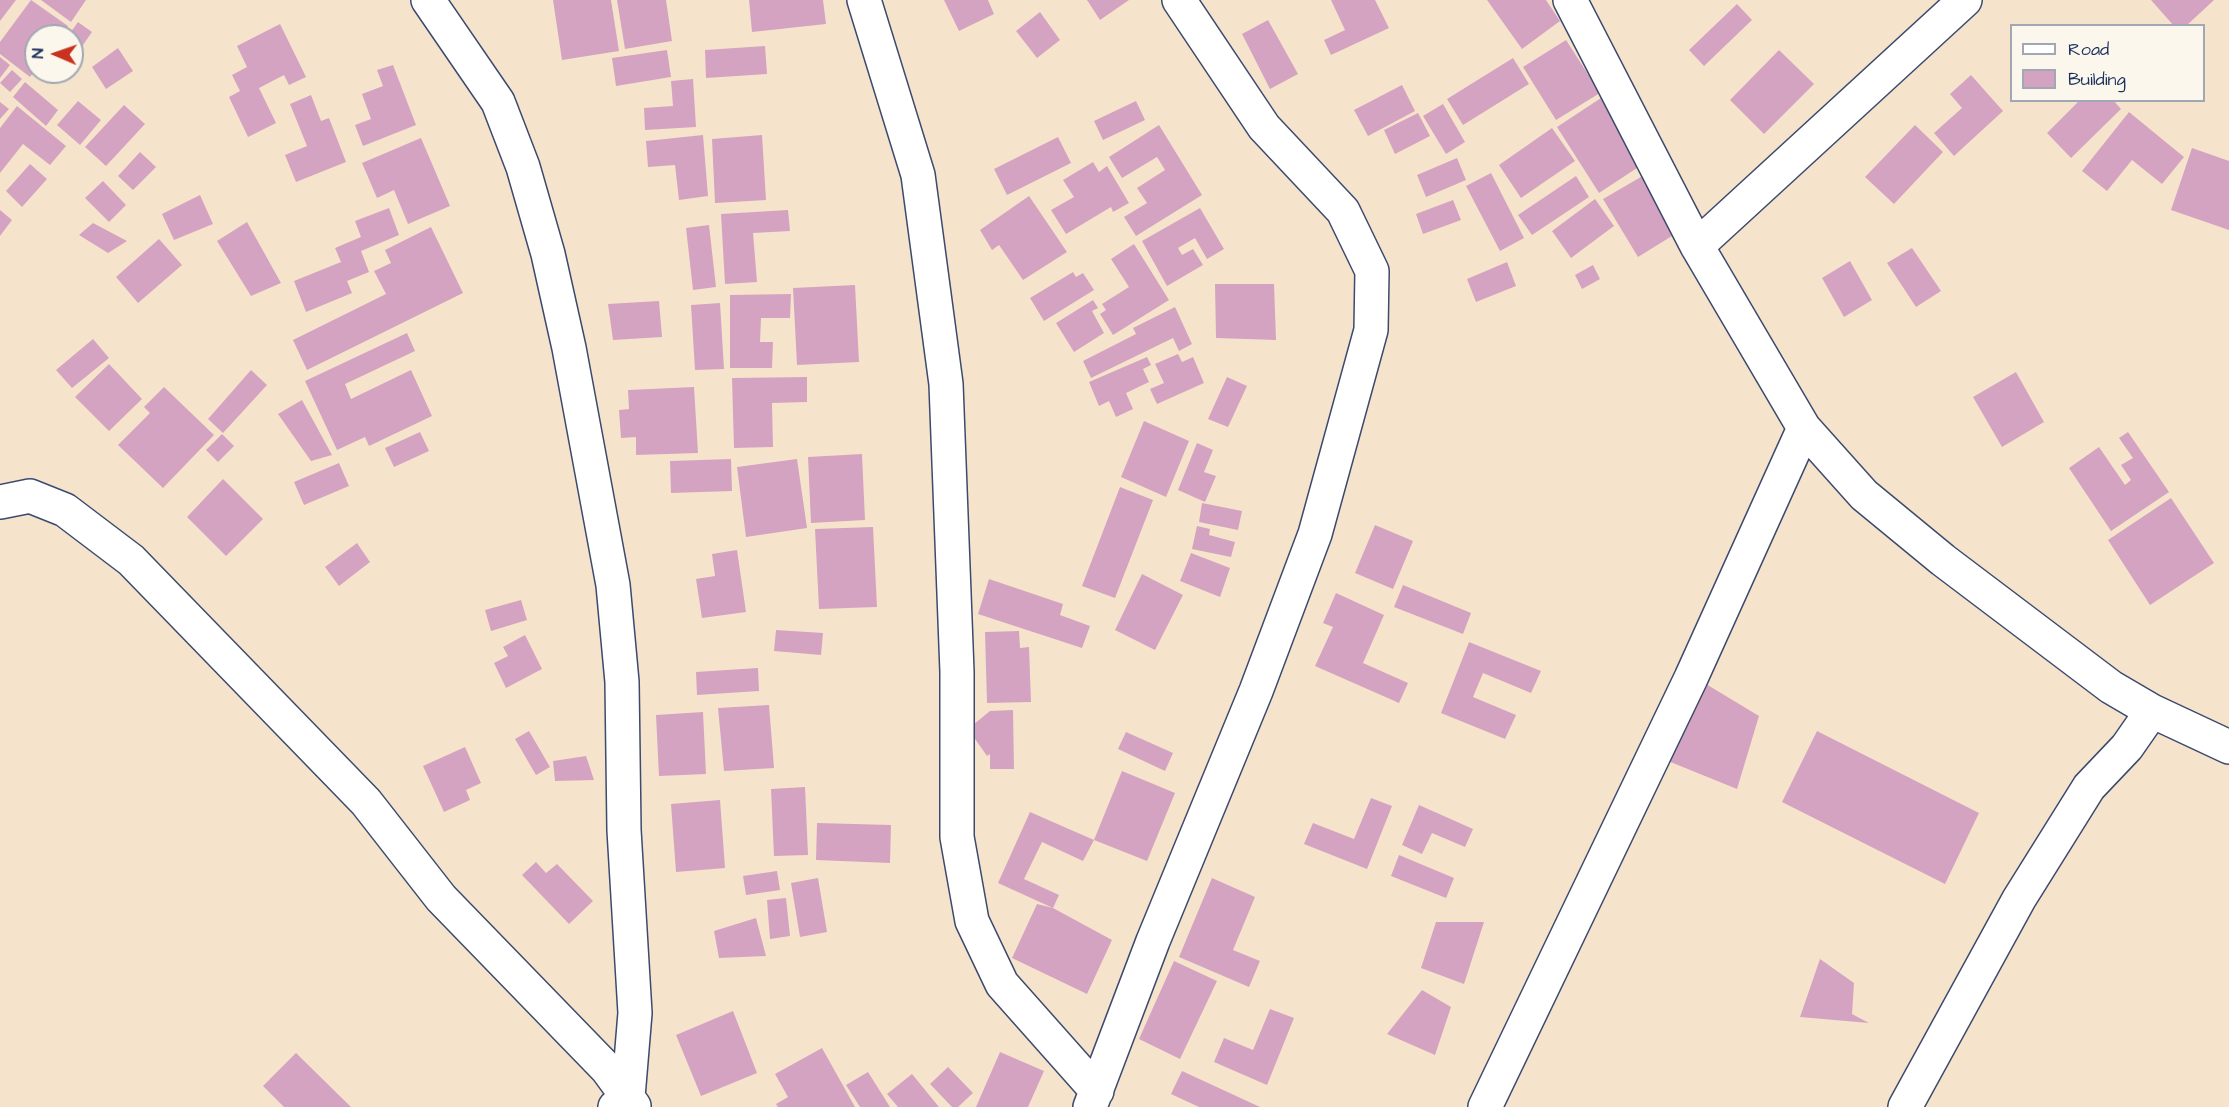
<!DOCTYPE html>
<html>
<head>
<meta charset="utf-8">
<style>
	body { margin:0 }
	#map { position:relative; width:2229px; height:1107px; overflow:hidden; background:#f5e4cb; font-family:"Architects Daughter",sans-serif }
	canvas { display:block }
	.legend { position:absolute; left:2010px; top:24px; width:195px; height:78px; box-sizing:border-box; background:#fbf7ec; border:2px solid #a1a7b3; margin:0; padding:8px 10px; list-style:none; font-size:18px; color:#1b2f5e }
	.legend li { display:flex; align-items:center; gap:12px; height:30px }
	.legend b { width:30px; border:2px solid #a1a7b3 }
	.north { position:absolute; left:24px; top:24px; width:60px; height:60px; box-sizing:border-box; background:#fbf7ec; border:2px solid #a1a7b3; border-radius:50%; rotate:272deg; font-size:16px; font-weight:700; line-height:24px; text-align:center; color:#1b2f5e }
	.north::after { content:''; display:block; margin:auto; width:21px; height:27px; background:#c8321e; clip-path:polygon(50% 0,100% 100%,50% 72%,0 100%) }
</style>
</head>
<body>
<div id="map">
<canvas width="2229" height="1107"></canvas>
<ul class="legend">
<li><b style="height:8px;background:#fff"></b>Road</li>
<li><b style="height:16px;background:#d5a3c2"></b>Building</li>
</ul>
<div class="north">N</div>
</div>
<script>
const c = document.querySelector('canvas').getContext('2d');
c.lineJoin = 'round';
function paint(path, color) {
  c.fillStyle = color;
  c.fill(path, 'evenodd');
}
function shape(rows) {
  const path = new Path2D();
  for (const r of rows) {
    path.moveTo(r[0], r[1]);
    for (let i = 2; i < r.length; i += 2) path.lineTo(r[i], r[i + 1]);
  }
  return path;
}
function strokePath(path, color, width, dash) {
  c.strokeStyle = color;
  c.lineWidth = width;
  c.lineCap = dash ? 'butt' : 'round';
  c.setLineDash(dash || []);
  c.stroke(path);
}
paint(shape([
	[0,0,16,0,0,21],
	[31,0,68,26,61,36,36,36,36,69,30,77,0,54,0,42],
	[41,0,86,0,71,22],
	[553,0,611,0,619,51,562,60],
	[617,0,666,0,672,41,625,49],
	[749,0,823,0,826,24,752,32],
	[944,0,988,0,994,14,959,31],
	[1087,0,1129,0,1100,20],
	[1331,0,1375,0,1389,28,1331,55,1324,40,1345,30],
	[1487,0,1546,0,1560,21,1522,49],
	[2151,0,2214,0,2186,26,2174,26],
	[1737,4,1752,20,1704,66,1689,50],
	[1040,12,1060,40,1037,58,1016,31],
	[1268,20,1298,74,1270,89,1242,34],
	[78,22,92,32,72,61,72,36,68,36],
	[280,24,306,77,289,85,284,75,259,88,276,123,248,137,229,97,240,91,232,75,247,67,237,46],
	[1566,40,1600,93,1556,120,1523,67],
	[765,46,767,74,706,78,705,50],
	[118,48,133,71,106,89,92,67],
	[667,50,671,77,616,86,612,58],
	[1779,50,1814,84,1764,134,1730,100],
	[0,57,10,65,0,78],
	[1513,58,1529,84,1463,125,1447,99],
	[393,65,416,125,363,146,355,125,371,119,362,94,383,86,377,70],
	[12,70,22,79,10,92,0,83],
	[43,72,65,72,58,83],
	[1971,75,2003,111,1954,156,1934,133,1962,108,1950,94],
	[693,79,696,127,645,130,644,108,673,106,671,81],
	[25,82,58,110,46,126,13,97],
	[1402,85,1415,111,1368,136,1354,110],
	[311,95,321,121,329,118,346,162,296,182,285,155,307,146,290,104],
	[1601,98,1643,164,1599,193,1557,127],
	[2080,100,2113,100,2121,109,2071,158,2047,133],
	[78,101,101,120,80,145,57,125],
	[1136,101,1145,120,1103,140,1094,121],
	[0,102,9,109,0,119],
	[1443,104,1465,142,1446,154,1423,116],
	[124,105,145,124,106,166,85,147],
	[17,106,66,146,50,165,23,144,0,173,0,128],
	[2129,112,2184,157,2162,184,2132,160,2107,191,2082,171],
	[1418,113,1430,136,1395,154,1384,130],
	[1159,125,1202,195,1136,236,1124,217,1147,203,1137,188,1165,170,1157,157,1122,178,1109,157],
	[1915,125,1943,152,1894,204,1865,177],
	[1552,128,1575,161,1521,198,1499,165],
	[703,135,708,196,679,200,675,165,648,167,646,141],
	[762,135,766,200,715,203,712,139],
	[1058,137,1071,163,1007,195,994,169],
	[421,138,450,206,408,224,394,190,377,198,362,163],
	[2192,148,2229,161,2229,230,2171,210],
	[140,152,156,167,133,190,118,176],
	[1457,158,1466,180,1426,197,1417,175],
	[1093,162,1099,172,1107,166,1129,203,1113,212,1111,207,1066,234,1051,210,1074,197,1063,180],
	[30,164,47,179,22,207,6,191],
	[1491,173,1524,238,1500,251,1466,186],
	[1646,174,1680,231,1638,257,1603,199],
	[1576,176,1589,197,1532,235,1518,215],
	[103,181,126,205,109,222,85,198],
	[200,195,213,224,174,240,162,214],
	[1029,196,1067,252,1023,280,999,245,992,250,980,230],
	[1595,199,1614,226,1571,258,1552,231],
	[1453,200,1461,220,1423,234,1416,214],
	[389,208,399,235,361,251,369,272,347,281,352,293,306,312,294,281,341,262,335,248,361,237,355,221],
	[1200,208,1224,249,1207,259,1195,238,1178,248,1182,255,1193,249,1203,265,1167,286,1142,241],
	[0,210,12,220,0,236],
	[788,210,790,231,753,233,757,282,725,284,721,214],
	[247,222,281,283,251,296,217,241],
	[93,223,127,241,108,253,79,235],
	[709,225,716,287,693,290,686,228],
	[431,227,463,293,307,370,293,340,386,294,374,271,391,263,385,250],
	[159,239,182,265,138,303,116,277],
	[1134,244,1169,300,1113,335,1100,314,1106,310,1102,304,1129,287,1111,259],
	[1912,248,1941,291,1916,307,1887,263],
	[1850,261,1872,300,1844,317,1822,278],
	[1507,262,1516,286,1476,302,1467,279],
	[1593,265,1600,279,1582,289,1575,275],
	[1073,272,1076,277,1083,273,1094,290,1044,321,1030,298],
	[1215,284,1274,284,1276,340,1216,338],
	[855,285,859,362,797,365,793,288],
	[791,294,790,318,761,318,760,342,773,342,772,368,730,368,730,295],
	[1093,300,1098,308,1092,311,1104,333,1074,352,1056,323],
	[659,301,662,337,613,340,608,304],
	[720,303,724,369,695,370,691,305],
	[1175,307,1192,344,1179,351,1173,338,1091,378,1083,361,1136,334,1133,328],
	[407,333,415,351,345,384,351,399,411,370,432,416,369,446,365,437,337,450,305,381],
	[93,339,109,358,72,388,56,370],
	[1178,354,1182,362,1193,357,1204,383,1157,404,1150,389,1164,383,1155,364],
	[1147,357,1151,365,1143,369,1149,382,1126,393,1133,409,1116,417,1109,401,1099,406,1089,382],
	[109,364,142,399,109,431,75,397],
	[251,370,267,385,223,433,208,419],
	[2016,372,2044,422,2002,447,1973,397],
	[807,377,807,402,772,403,773,447,734,448,732,378],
	[1227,377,1247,386,1228,427,1208,419],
	[164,387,214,435,163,488,118,445,150,413,144,407],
	[694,387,698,453,636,455,636,437,621,438,619,410,629,409,628,390],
	[302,400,332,455,311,461,278,414],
	[1144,421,1189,441,1166,497,1121,477],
	[420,432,429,451,394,467,385,448],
	[2128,432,2169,492,2111,531,2069,468,2099,447,2125,485,2131,480,2121,465,2133,458,2119,438],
	[222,434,234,446,218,462,206,450],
	[1197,443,1213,450,1204,472,1216,476,1205,502,1178,490],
	[862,454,865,520,811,523,808,457],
	[731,459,732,491,671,493,670,461],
	[797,459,807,528,746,537,737,467],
	[339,463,349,486,304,505,294,482],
	[223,479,263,519,226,556,187,517],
	[1120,487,1153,500,1115,598,1082,586],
	[2171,498,2214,563,2150,605,2108,540],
	[1202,503,1242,511,1238,530,1199,522],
	[1375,525,1413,541,1393,589,1355,573],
	[1197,526,1210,529,1209,535,1235,542,1231,557,1192,549],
	[873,527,877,607,819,609,815,529],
	[357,543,370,562,339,586,325,567],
	[737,550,746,612,702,618,696,579,715,576,712,554],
	[1191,553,1230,568,1220,597,1180,581],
	[1142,574,1183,595,1155,650,1115,630],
	[989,579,1063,604,1060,615,1090,626,1082,648,978,614],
	[1403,585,1471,613,1463,634,1394,607],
	[1336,593,1384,615,1363,663,1408,683,1399,703,1315,666,1333,627,1323,623],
	[521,600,527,620,491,631,485,610],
	[776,630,823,633,821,655,774,651],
	[1019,631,1020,648,1029,647,1031,702,987,703,985,632],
	[525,635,542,669,506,688,494,663,508,656,503,647],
	[1469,642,1541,671,1531,693,1483,673,1473,697,1516,715,1505,739,1441,713],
	[758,668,759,691,697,695,696,672],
	[1706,684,1759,716,1737,789,1668,761],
	[769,705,774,768,724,771,718,708],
	[1013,710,1014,769,990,769,990,754,987,756,968,729,990,711],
	[703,712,706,774,659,776,656,715],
	[529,731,550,767,536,775,515,739],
	[1817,731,1979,813,1945,884,1782,802],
	[1126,732,1173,753,1165,771,1118,749],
	[465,747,481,783,466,790,470,800,444,812,423,766],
	[586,756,594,780,555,781,553,761],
	[1122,771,1175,793,1147,861,1094,840],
	[805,787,808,855,774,856,771,789],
	[1371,798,1392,806,1367,869,1304,844,1313,823,1354,839],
	[720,800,725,868,676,872,671,804],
	[1419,805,1473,829,1465,847,1432,833,1422,854,1402,845],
	[1030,812,1094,840,1083,861,1042,842,1024,879,1059,895,1053,908,998,883],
	[817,823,891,825,890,863,816,860],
	[1399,855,1454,878,1446,898,1391,876],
	[536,862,546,873,557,864,593,901,569,924,522,875],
	[777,871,780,890,746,895,743,876],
	[818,878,827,932,800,937,791,883],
	[1212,878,1255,897,1233,950,1260,961,1249,987,1179,957],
	[786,898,790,936,770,939,767,900],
	[1037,904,1053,908,1112,940,1087,994,1012,958],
	[756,918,766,956,719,958,714,931],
	[1436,922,1484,922,1464,984,1421,968],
	[1820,959,1854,983,1852,1014,1869,1023,1800,1017],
	[1174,961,1217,981,1180,1059,1139,1039],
	[1422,990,1451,1007,1435,1055,1387,1034],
	[1270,1009,1294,1018,1267,1085,1214,1062,1224,1038,1253,1050],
	[733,1011,757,1073,701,1096,676,1035],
	[822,1048,855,1107,778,1107,776,1104,788,1097,775,1074],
	[1000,1052,1044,1071,1028,1107,976,1107],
	[296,1053,351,1107,284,1107,263,1086],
	[948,1067,973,1093,958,1107,952,1107,930,1084],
	[1182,1071,1260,1107,1199,1107,1171,1094],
	[868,1072,890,1107,860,1107,846,1085],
	[912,1074,939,1107,898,1107,887,1094]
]), '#d5a3c2');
const minor = shape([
	[428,0,498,102,523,167,548,254,569,348,613,585,622,682,624,830,635,1013,628,1097,615,1107],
	[864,0,918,175,946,384,957,672,957,837,972,921,1002,984,1097,1091],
	[1570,0,1697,246,1804,428,1864,495,1943,560,2111,687,2152,711,2229,747],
	[1697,246,1965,0],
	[0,502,30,496,65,510,131,560,366,802,441,898,607,1069,634,1106],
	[1090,1107,1153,941,1256,691,1315,534,1371,330,1372,271,1343,211,1264,127,1179,0],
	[1485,1107,1691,678,1804,428],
	[1905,1107,2019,899,2089,787,2127,747,2152,711]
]);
strokePath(minor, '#3c4a6e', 36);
strokePath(minor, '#fff', 33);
</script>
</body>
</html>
